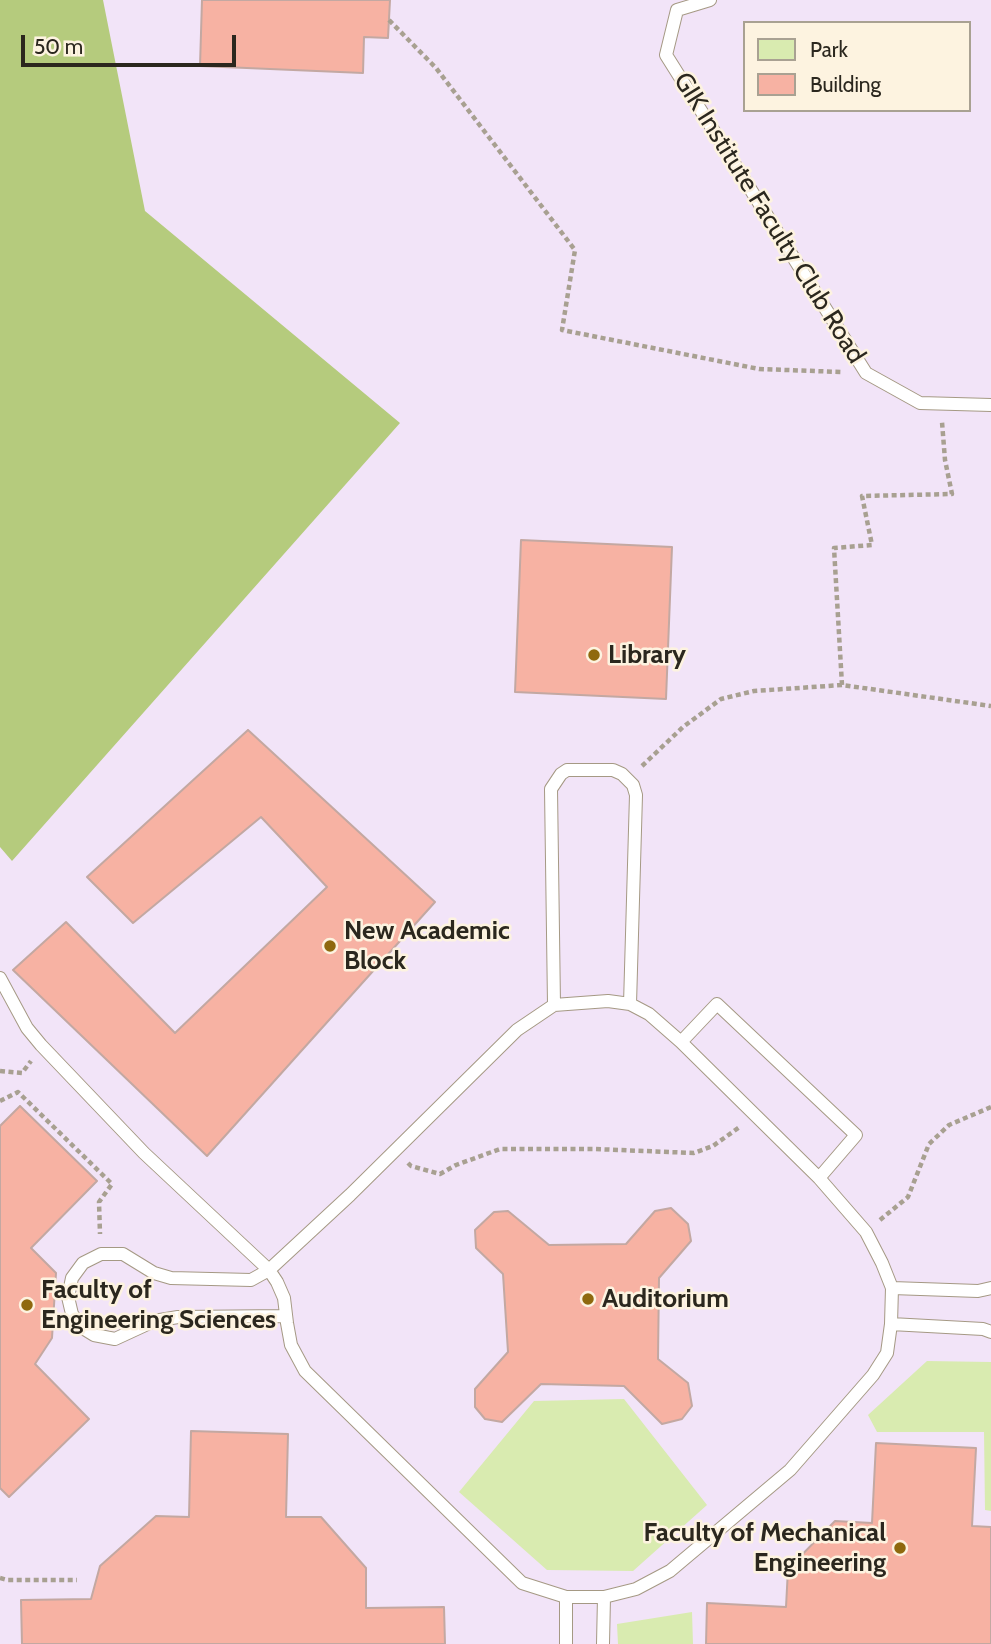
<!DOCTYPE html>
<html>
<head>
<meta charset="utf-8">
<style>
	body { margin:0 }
	#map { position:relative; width:991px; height:1644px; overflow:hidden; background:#fdf3e0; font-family:Cabin,sans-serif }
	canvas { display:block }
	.legend { position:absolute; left:743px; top:21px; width:228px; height:91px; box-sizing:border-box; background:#fdf3e0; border:2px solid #a9a192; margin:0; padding:9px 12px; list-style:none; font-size:21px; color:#2b271e }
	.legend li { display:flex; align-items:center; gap:14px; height:35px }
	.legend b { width:35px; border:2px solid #a9a192 }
	.scale { position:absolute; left:21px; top:35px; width:215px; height:32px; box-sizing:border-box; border:4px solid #2b271e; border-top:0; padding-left:9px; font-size:21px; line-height:24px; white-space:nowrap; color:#2b271e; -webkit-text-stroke:5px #fdf3e0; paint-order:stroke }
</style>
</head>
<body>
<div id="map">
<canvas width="991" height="1644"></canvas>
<ul class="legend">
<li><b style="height:19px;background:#d9ebb0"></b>Park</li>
<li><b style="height:19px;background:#f7b2a3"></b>Building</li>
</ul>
<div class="scale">50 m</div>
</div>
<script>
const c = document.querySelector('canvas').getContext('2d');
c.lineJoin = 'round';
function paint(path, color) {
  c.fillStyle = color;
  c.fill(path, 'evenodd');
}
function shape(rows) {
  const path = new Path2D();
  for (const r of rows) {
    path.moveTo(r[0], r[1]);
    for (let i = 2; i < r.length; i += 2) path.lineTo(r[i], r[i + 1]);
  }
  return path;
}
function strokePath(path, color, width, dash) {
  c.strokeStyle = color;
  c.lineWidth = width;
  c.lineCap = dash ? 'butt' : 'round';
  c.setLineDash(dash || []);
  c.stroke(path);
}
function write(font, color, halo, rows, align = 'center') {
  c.font = font + ' Cabin,sans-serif';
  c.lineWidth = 5;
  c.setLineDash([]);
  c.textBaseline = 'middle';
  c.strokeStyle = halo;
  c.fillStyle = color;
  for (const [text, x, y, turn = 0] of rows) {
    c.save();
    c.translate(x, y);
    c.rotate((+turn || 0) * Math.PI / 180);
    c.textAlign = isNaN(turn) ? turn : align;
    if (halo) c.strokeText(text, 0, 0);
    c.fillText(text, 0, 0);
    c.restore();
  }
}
paint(shape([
	[0,0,991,0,991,1644,0,1644],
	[744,23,968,23,968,110,744,110]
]), '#f2e4f8');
paint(shape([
	[927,1361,991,1362,991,1511,985,1510,984,1432,877,1432,868,1415],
	[624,1399,707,1505,633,1571,547,1570,459,1492,534,1401],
	[692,1612,693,1644,618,1644,617,1624]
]), '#d9ebb0');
paint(shape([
	[0,0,103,0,145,211,400,423,12,861,0,847]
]), '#b5cb7d');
const building = shape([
	[202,0,390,0,388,38,364,37,363,73,200,66,202,0],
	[521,540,672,547,666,699,515,692,521,540],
	[248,730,435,902,207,1156,13,970,66,922,175,1033,327,887,261,817,133,923,87,877,248,730],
	[20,1106,97,1181,31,1248,56,1273,52,1338,35,1364,89,1419,9,1497,0,1488,0,1126,20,1106],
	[671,1208,688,1224,691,1241,659,1278,658,1359,688,1383,692,1406,682,1419,662,1424,624,1386,541,1384,502,1422,485,1419,475,1407,475,1389,508,1352,503,1274,476,1248,475,1230,494,1212,508,1211,549,1245,626,1244,655,1211,671,1208],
	[191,1431,288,1434,286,1517,321,1517,366,1568,366,1608,444,1607,445,1644,22,1644,21,1600,91,1599,100,1566,156,1516,189,1517,191,1431],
	[876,1443,976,1448,972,1526,991,1527,991,1644,706,1644,707,1603,786,1607,788,1569,835,1521,872,1523,876,1443]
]);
paint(building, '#f7b2a3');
strokePath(building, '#c3a8a2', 2);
const lane = shape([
	[710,0,677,10,666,55,866,373,920,403,991,405],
	[0,978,27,1028,41,1045,144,1153,269,1270,251,1280,171,1278,154,1273,123,1254,101,1254,83,1263,72,1278,68,1297,72,1314,81,1327,94,1335,115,1339,154,1321,178,1317,286,1316],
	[608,1001,630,1004,649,1014,681,1042,819,1178,866,1232,882,1263,892,1288,891,1324,887,1353,873,1375,790,1470,670,1571,636,1589,604,1597,566,1597,522,1583,305,1371,291,1345,287,1323,284,1298,277,1282,269,1270,350,1195,517,1030,554,1005,608,1001],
	[554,1005,551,789,561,774,567,770,613,770,622,774,633,785,636,795,630,1004],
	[681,1042,717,1004,856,1135,819,1178],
	[892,1288,978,1291,991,1288],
	[891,1324,983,1329,991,1332],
	[566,1597,566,1644],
	[603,1644,604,1597]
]);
strokePath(lane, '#a59984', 14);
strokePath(shape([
	[389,20,436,68,575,250,562,330,759,369,841,372],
	[842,685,834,548,872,545,862,496,952,494,945,460,942,422],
	[642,766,683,727,721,699,754,691,842,685,991,706],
	[0,1071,22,1073,31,1061],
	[0,1101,18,1092,112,1184,99,1202,100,1234],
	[408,1163,411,1166,440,1174,456,1165,500,1149,594,1149,694,1153,713,1146,741,1126],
	[880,1220,908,1197,929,1144,949,1125,991,1107],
	[0,1578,7,1580,77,1580]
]), '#a8a091', 4.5, [5, 3.5]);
strokePath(lane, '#fff', 12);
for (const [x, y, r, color] of [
	[594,655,7,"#8f690e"],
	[330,946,7,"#8f690e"],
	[588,1299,7,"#8f690e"],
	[27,1305,7,"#8f690e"],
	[900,1548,7,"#8f690e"]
]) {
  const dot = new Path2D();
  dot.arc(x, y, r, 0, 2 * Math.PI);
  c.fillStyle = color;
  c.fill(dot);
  strokePath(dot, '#fdf3e0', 2.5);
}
write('26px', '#2b271e', '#fdf3e0', [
	["GIK Institute Faculty Club Road",769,218,58]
]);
write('bold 26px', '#2b271e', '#fdf3e0', [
	["Library",608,655],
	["New Academic",344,931],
	["Block",344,961],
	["Faculty of",41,1290],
	["Engineering Sciences",41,1320],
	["Auditorium",602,1299],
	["Faculty of Mechanical",886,1533,"right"],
	["Engineering",886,1563,"right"]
], 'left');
</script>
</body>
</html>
